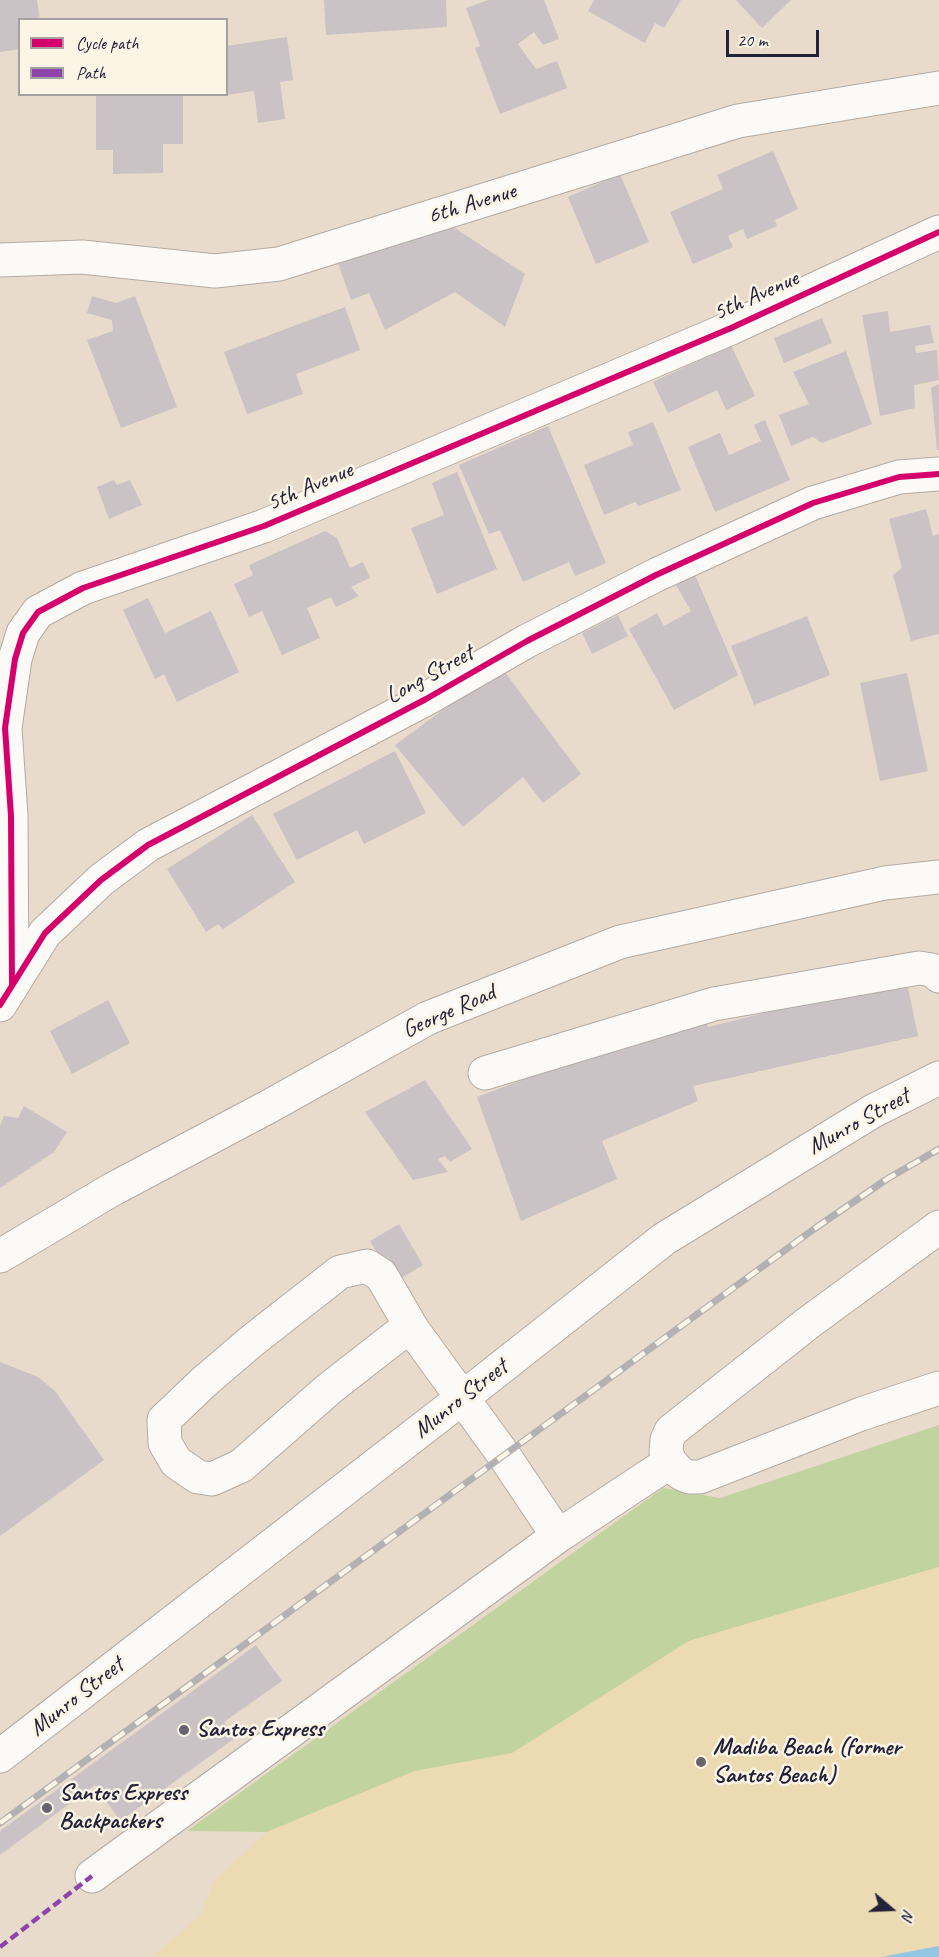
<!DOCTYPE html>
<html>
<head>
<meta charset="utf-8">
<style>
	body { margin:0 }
	#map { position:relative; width:939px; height:1957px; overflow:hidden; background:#e9dbcc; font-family:Caveat,sans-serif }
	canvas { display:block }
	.legend { position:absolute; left:18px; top:18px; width:210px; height:78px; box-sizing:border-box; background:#fcf5e5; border:2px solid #a5a1a1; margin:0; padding:8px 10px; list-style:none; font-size:18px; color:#22223b }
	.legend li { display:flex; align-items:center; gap:12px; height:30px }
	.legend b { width:30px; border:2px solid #a5a1a1 }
	.north { position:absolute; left:861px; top:1879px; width:60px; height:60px; -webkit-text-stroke:4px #fcf5e5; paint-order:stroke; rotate:109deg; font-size:16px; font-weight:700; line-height:24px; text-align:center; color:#22223b }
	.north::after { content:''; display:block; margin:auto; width:21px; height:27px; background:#22223b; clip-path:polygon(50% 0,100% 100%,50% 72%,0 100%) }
	.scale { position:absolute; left:726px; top:30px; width:93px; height:27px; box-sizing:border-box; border:3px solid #22223b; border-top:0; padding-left:8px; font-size:18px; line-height:21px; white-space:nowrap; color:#22223b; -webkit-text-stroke:4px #fcf5e5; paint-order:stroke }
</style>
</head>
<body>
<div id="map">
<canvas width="939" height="1957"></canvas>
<ul class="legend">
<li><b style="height:8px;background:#d6006c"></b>Cycle path</li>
<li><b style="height:8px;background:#8e44ad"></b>Path</li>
</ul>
<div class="north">N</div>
<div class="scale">20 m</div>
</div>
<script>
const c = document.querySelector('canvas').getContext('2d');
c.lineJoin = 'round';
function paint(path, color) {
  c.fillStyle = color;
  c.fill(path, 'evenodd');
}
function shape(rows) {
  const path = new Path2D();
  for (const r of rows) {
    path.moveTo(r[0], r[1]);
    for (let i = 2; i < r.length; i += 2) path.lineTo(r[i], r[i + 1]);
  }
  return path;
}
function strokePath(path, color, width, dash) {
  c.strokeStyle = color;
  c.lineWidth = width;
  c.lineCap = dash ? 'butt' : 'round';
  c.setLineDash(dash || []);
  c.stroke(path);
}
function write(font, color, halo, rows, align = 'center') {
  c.font = font + ' Caveat,sans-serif';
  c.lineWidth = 5;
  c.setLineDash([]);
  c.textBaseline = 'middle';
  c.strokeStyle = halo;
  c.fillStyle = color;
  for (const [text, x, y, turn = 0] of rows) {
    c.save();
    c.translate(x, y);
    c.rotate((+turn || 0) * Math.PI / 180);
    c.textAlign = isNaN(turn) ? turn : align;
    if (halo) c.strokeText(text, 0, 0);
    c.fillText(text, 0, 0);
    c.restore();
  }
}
paint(shape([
	[939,1425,939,1567,689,1641,512,1754,415,1771,267,1832,187,1831,663,1488,720,1498]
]), '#c1d39f');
paint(shape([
	[939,1567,939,1946,884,1957,152,1957,202,1914,213,1882,267,1832,415,1771,512,1753,689,1641]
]), '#ecdab3');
paint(shape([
	[939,1946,939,1957,884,1957,891,1955]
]), '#93c6e0');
paint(shape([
	[0,0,37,0,40,20,20,20,20,49,0,52],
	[324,0,446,0,447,27,326,35],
	[488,0,544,0,559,39,543,45,534,32,518,44,536,69,557,61,567,88,500,114,475,48,480,46,466,8],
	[594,0,681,0,664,28,655,23,645,43,588,11],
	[736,0,791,0,762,28],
	[287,37,293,80,280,82,285,119,258,123,254,91,226,95,226,46],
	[183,95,183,144,163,144,163,173,113,174,113,150,96,150,96,96],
	[773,151,798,209,775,220,777,226,747,239,743,229,728,236,733,247,693,264,670,212,723,189,717,175],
	[620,174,649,242,596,264,568,197],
	[444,221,525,274,505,327,455,292,385,330,369,293,351,300,338,263],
	[92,296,116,303,135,296,177,407,121,428,87,340,113,331,112,320,87,313],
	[345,307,360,350,296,374,303,394,247,414,224,352],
	[888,311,890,332,930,325,934,343,915,346,916,353,937,350,939,380,914,385,915,408,880,416,862,315],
	[822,318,832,343,784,363,774,338],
	[731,345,755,396,726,410,717,390,668,413,653,382],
	[846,351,872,424,822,443,813,437,791,446,779,415,809,404,793,372],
	[939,384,939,450,937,450,931,388],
	[765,420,790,480,715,512,688,447,720,433,729,455,761,441,754,425],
	[653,422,681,490,639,506,635,502,604,515,584,465,633,445,628,432],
	[548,426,606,563,575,576,569,562,523,582,500,530,489,534,459,465],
	[457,472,497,569,437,594,411,528,444,515,432,483],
	[114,480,117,485,130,480,142,505,109,519,97,487],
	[926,509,933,536,939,534,939,634,911,641,893,575,902,568,889,519],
	[325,531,337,538,350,568,363,562,370,578,351,587,359,596,336,607,331,597,307,608,320,638,282,655,262,611,249,617,234,584,253,575,249,565],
	[695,575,738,675,674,710,629,629,657,613,664,626,691,611,676,585],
	[148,598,165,633,211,611,239,672,177,702,164,674,155,679,123,610],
	[618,615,628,636,592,654,582,633],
	[807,616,830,675,754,705,731,646],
	[501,667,581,774,543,803,523,777,463,827,395,745],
	[907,673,928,771,880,781,860,683],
	[395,751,426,813,364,844,357,830,297,860,273,814],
	[252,815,295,882,223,929,218,924,206,932,167,869],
	[906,978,918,1036,693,1086,698,1101,602,1141,617,1179,521,1221,477,1097,702,1012,708,1027],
	[108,1000,130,1043,72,1074,50,1031],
	[425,1080,472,1149,450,1162,445,1156,438,1159,448,1172,413,1180,365,1112],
	[24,1106,67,1132,54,1152,0,1188,0,1126,4,1116,18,1118],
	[399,1224,423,1265,395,1282,370,1241],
	[0,1362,38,1377,55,1391,104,1460,0,1536],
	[256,1645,282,1681,224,1722,235,1738,120,1821,95,1785,0,1855,0,1831]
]), '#cac2c4');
const minor = shape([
	[0,260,82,257,215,271,279,264,738,121,939,88],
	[12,985,11,816,5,728,15,659,23,633,38,612,83,588,264,526,731,328,939,232],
	[0,1005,45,933,101,880,148,845,426,699,527,641,656,575,813,503,899,477,939,474],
	[485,1073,714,1004,919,968,932,970,939,976],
	[939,1227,808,1323,671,1431,667,1440,666,1452,670,1462,680,1473,689,1477,700,1477,861,1414,939,1388],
	[0,1256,113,1189,266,1108,428,1018,620,942,885,883,939,877],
	[413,1330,398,1335,330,1388,241,1466,212,1479,198,1477,176,1462,165,1443,164,1420,205,1381,253,1340,340,1272,367,1266,381,1275,413,1330,503,1454,558,1536,670,1462],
	[0,1756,461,1399,664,1239,873,1111,939,1078],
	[92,1876,558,1536]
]);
strokePath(minor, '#b3aba4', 35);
strokePath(minor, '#fcfaf7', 33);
const rail = shape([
	[0,1823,814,1229,887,1179,939,1149]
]);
strokePath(rail, '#b3b1b2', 7);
strokePath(rail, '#fcf5e5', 4.5, [14]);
strokePath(shape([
	[0,1947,92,1876]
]), '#8e44ad', 4.5, [9, 4.5]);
strokePath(shape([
	[12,985,11,816,5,728,15,659,23,633,38,612,83,588,264,526,731,328,939,232],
	[0,1005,45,933,101,880,148,845,426,699,527,641,656,575,813,503,899,477,939,474]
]), '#d6006c', 6);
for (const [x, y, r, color] of [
	[184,1730,6,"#68636e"],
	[701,1762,6,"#68636e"],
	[47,1808,6,"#68636e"]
]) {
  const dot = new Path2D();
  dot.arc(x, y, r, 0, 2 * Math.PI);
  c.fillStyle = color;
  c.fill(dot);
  strokePath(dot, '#fcf5e5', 2);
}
write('24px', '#22223b', '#fcf5e5', [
	["6th Avenue",472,204,-17],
	["5th Avenue",756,296,-24],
	["5th Avenue",310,487,-23],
	["Long Street",430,675,-29],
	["George Road",449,1012,-24],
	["Munro Street",859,1122,-29],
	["Munro Street",461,1399,-38],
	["Munro Street",77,1697,-38]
]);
write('bold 24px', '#22223b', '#fcf5e5', [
	["Santos Express",196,1730],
	["Madiba Beach (former",713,1748],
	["Santos Beach)",713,1776],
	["Santos Express",59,1794],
	["Backpackers",59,1822]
], 'left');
</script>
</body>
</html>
